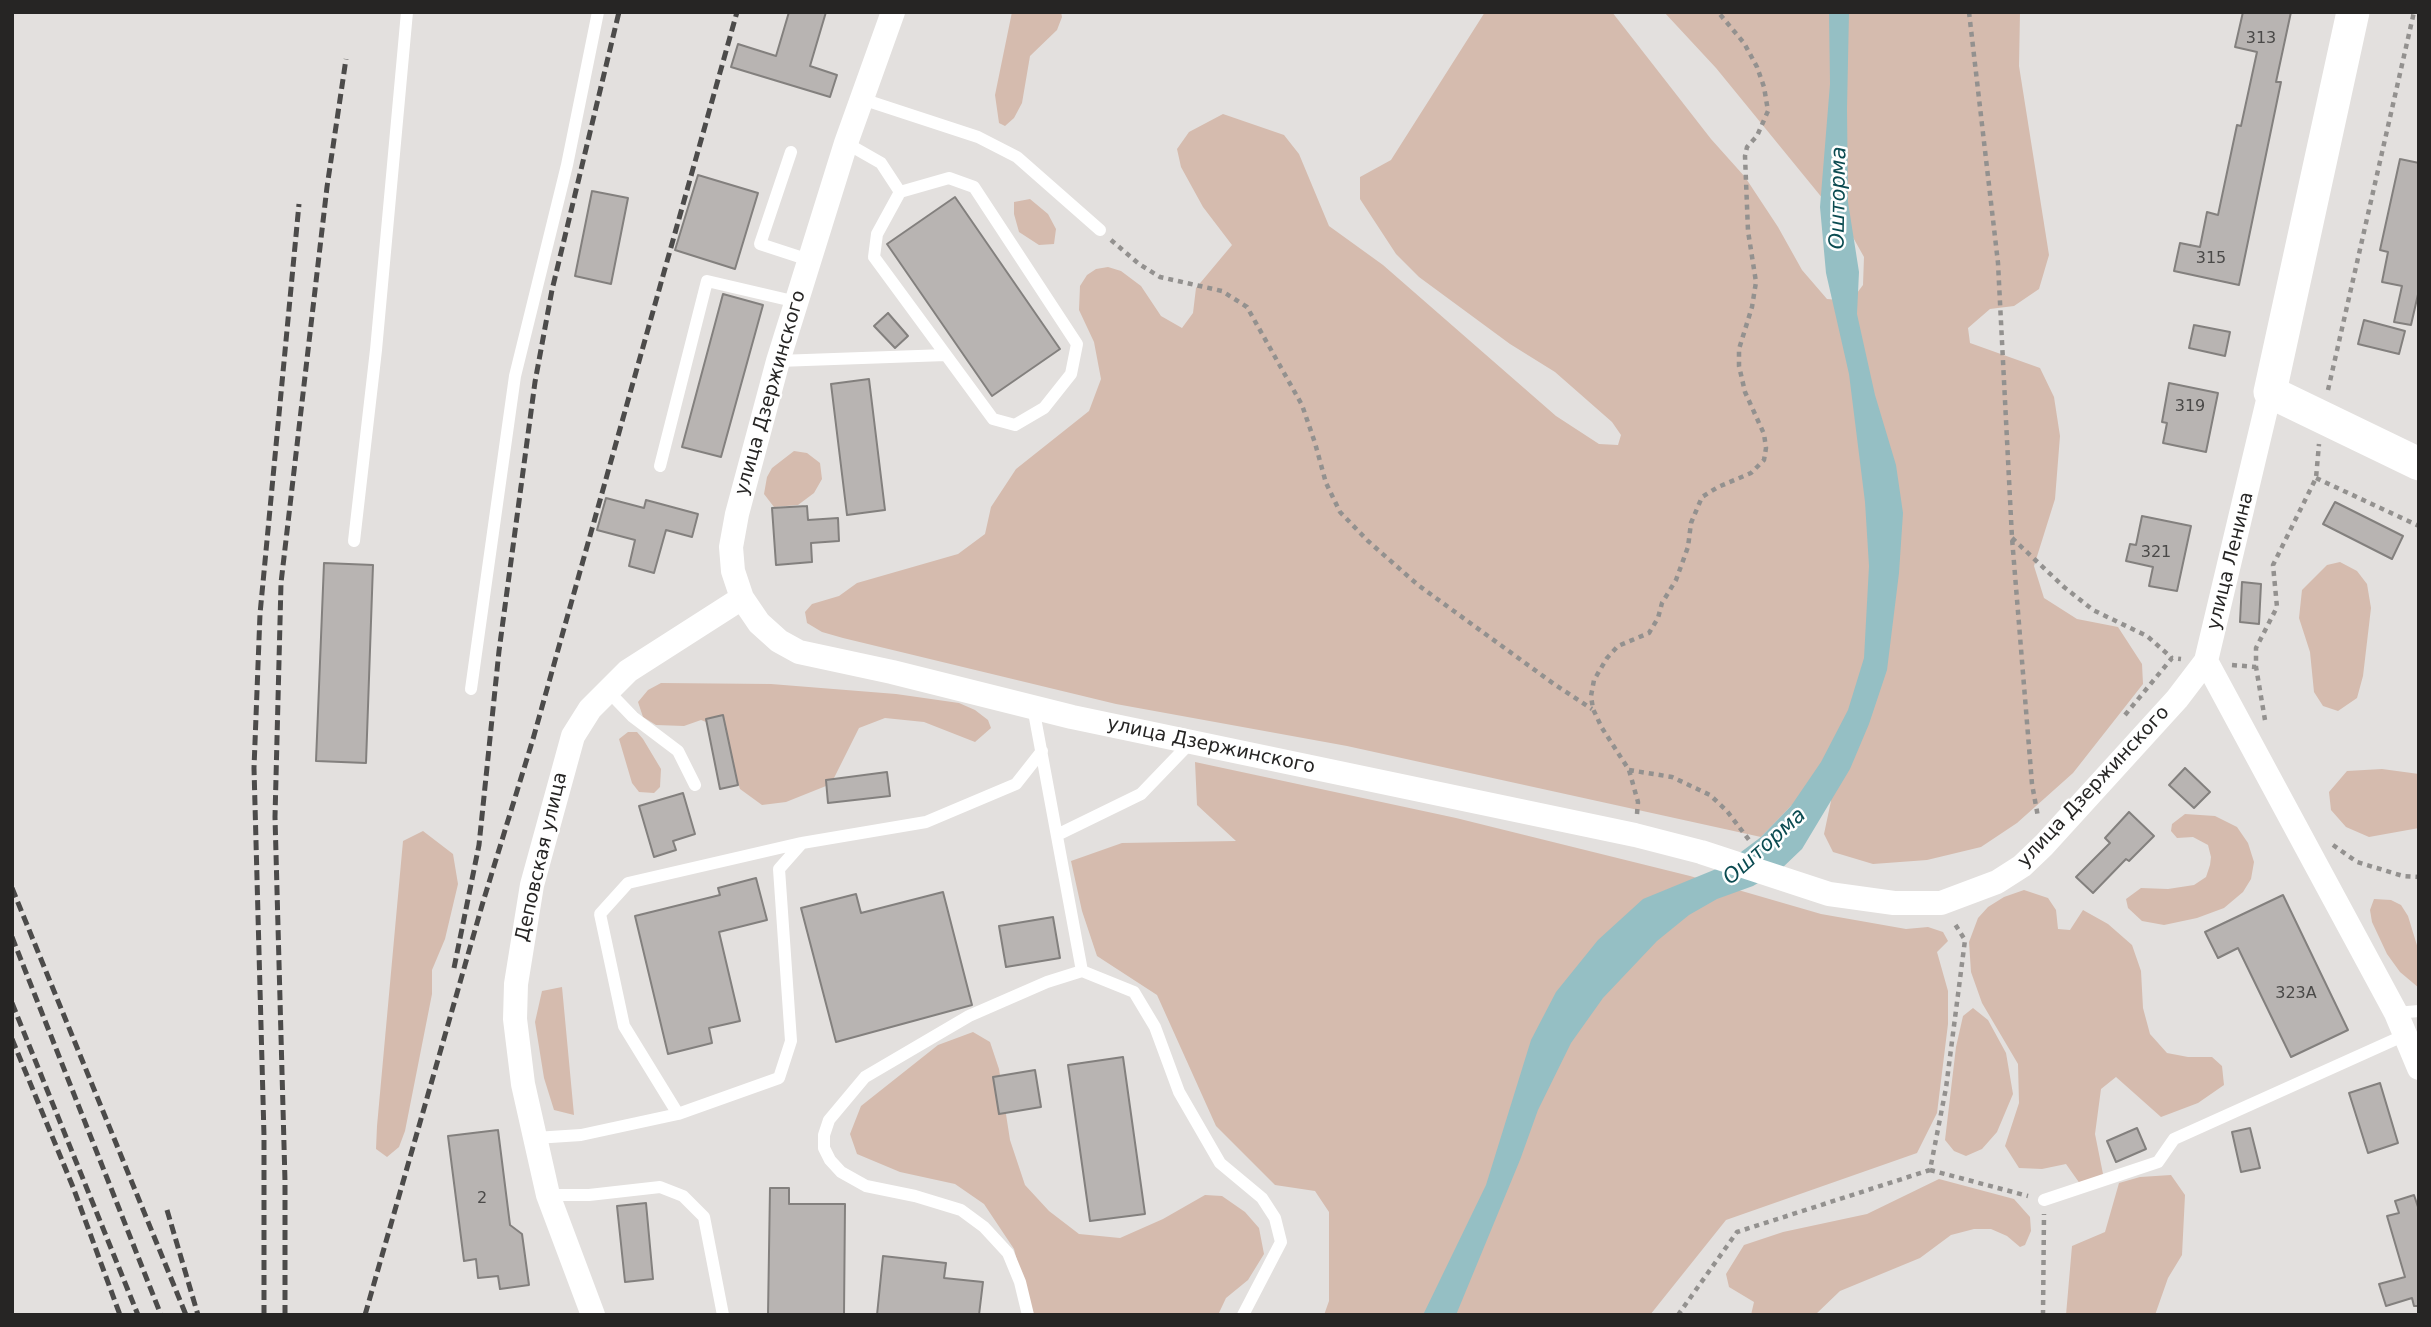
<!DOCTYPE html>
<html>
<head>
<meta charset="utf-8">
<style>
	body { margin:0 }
	#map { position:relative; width:2431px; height:1327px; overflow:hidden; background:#e3e0de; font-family:"DejaVu Sans",sans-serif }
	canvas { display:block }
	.frame { position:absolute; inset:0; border:14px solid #262524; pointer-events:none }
</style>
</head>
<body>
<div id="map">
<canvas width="2431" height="1327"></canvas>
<div class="frame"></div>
</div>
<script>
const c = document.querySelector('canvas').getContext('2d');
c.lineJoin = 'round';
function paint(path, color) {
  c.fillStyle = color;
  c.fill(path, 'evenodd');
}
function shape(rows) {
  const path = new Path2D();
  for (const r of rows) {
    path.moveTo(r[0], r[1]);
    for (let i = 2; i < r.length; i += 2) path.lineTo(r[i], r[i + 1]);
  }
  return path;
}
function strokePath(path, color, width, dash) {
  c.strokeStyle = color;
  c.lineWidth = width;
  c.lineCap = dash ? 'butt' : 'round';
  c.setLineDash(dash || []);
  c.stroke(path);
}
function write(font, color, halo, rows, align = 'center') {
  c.font = font + ' "DejaVu Sans",sans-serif';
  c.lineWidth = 5;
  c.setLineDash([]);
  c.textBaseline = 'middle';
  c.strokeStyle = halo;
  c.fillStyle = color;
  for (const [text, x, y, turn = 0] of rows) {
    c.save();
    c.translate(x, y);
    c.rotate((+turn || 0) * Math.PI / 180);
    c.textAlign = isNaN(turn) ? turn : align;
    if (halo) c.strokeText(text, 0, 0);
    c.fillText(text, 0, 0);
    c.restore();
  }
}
paint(shape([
	[1012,12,1061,12,1062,17,1057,30,1030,56,1022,103,1014,118,1005,126,999,123,995,95],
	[1485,12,1612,12,1711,139,1745,177,1778,227,1802,270,1827,299,1851,301,1863,285,1864,257,1850,232,1716,68,1664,12,2020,12,2019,66,2049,255,2039,289,2014,306,1990,309,1968,328,1970,343,2040,368,2054,397,2060,436,2055,499,2034,566,2044,598,2077,619,2118,627,2142,664,2143,684,2073,773,2017,823,1981,847,1927,860,1873,864,1833,852,1824,834,1831,801,1825,789,1791,806,1761,837,1347,746,1116,704,843,638,822,632,807,623,805,612,812,604,839,596,857,583,958,554,985,534,991,507,1016,469,1089,411,1101,379,1094,342,1079,310,1080,286,1087,275,1096,269,1108,267,1121,271,1141,286,1161,316,1182,328,1193,313,1196,288,1232,245,1203,207,1181,167,1177,149,1189,132,1223,114,1284,135,1299,154,1329,226,1383,265,1556,416,1599,444,1618,445,1621,435,1612,422,1555,372,1510,344,1419,277,1396,254,1360,199,1360,177,1391,160],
	[1030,199,1048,214,1056,229,1054,244,1039,245,1019,232,1014,214,1014,202],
	[794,451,807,453,820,463,822,479,814,493,798,505,774,507,764,494,767,477,772,468],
	[2340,562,2357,571,2367,584,2371,608,2363,676,2357,698,2338,711,2323,706,2314,692,2310,652,2299,618,2302,590,2327,565],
	[661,683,771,684,896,694,959,703,975,710,988,720,991,728,975,742,924,722,885,718,859,728,831,784,786,802,762,805,740,789,719,727,701,720,684,726,656,725,643,717,638,702,648,690],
	[628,732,637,732,643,739,661,769,660,787,654,793,639,792,632,783,619,739],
	[1195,762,1456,818,1690,876,1821,914,1906,929,1928,927,1943,932,1948,941,1937,952,1948,991,1948,1024,1937,1113,1917,1153,1726,1220,1650,1315,1324,1315,1329,1301,1329,1212,1315,1191,1275,1185,1216,1126,1157,995,1097,956,1082,911,1071,861,1122,843,1236,841,1197,805],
	[2382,769,2419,774,2419,828,2369,837,2346,827,2331,810,2329,792,2347,771],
	[2185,814,2215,816,2237,827,2248,843,2254,862,2251,879,2243,892,2224,908,2197,918,2164,925,2142,921,2128,908,2126,899,2141,888,2168,889,2194,885,2206,877,2210,865,2211,857,2208,845,2193,837,2177,838,2171,831,2172,824],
	[423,831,453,854,458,884,445,939,432,970,432,994,405,1131,399,1147,387,1157,376,1149,377,1126,403,841],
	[2024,890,2048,898,2056,910,2058,929,2070,930,2083,910,2108,924,2132,945,2141,971,2143,1008,2150,1034,2167,1053,2188,1057,2212,1057,2222,1066,2224,1085,2198,1103,2161,1117,2116,1077,2101,1089,2095,1134,2104,1179,2083,1188,2066,1164,2042,1169,2019,1168,2005,1146,2019,1103,2018,1064,1982,1003,1971,972,1969,942,1978,918,1988,907,2004,897],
	[2374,899,2391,900,2401,905,2408,916,2419,952,2419,988,2400,972,2387,954,2372,922,2370,910],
	[562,987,574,1115,554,1110,544,1078,535,1022,542,991],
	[1973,1008,1988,1020,2006,1053,2013,1094,1997,1132,1982,1149,1966,1156,1954,1151,1945,1140,1956,1047,1963,1016],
	[973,1032,990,1042,999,1069,1010,1140,1025,1185,1049,1211,1079,1234,1120,1238,1163,1219,1205,1195,1222,1196,1245,1212,1259,1228,1264,1254,1248,1280,1226,1298,1218,1315,1031,1315,1014,1249,984,1204,955,1184,900,1172,857,1154,850,1134,861,1106,938,1045],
	[2171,1175,2185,1195,2182,1255,2168,1278,2155,1315,2066,1315,2072,1246,2105,1232,2119,1183,2140,1177],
	[1939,1179,2014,1199,2030,1217,2031,1231,2025,1245,2020,1247,2007,1236,1991,1229,1974,1229,1951,1235,1920,1258,1840,1291,1815,1315,1751,1315,1754,1302,1729,1287,1726,1274,1744,1245,1783,1232,1867,1214]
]), '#d5bbae');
paint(shape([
	[1829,12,1849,12,1847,109,1848,202,1859,272,1857,314,1875,395,1896,465,1903,513,1899,573,1887,670,1869,724,1850,769,1802,849,1780,870,1753,886,1717,899,1689,915,1657,941,1603,998,1571,1043,1538,1110,1520,1160,1456,1315,1423,1315,1486,1185,1531,1040,1556,992,1598,940,1643,899,1721,867,1761,837,1791,806,1821,762,1848,710,1864,658,1869,566,1865,502,1849,374,1826,273,1820,207,1830,84]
]), '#95bfc4');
const building = shape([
	[789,12,826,12,810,66,837,75,830,97,731,67,738,44,776,56,789,12],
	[2243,12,2291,12,2276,82,2281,82,2239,285,2174,271,2180,243,2200,247,2207,212,2218,215,2237,125,2241,126,2257,52,2235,47,2243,12],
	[2400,159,2419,163,2419,290,2411,325,2394,322,2402,286,2382,282,2388,252,2380,250,2400,159],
	[698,175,758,193,735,269,675,250,698,175],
	[592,191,628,198,611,284,575,276,592,191],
	[955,197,1060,349,992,396,887,244,955,197],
	[723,294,763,305,721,457,682,447,723,294],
	[888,313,908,336,895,348,874,326,888,313],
	[2364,320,2405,331,2399,354,2358,344,2364,320],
	[2194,325,2230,332,2225,356,2189,348,2194,325],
	[869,379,885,510,847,515,831,384,869,379],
	[2169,383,2218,393,2206,452,2163,443,2167,423,2162,422,2169,383],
	[606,498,644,508,646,500,698,514,692,537,666,530,654,573,629,566,635,540,597,530,606,498],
	[2335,502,2403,536,2392,559,2323,524,2335,502],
	[807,506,808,520,838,518,839,541,811,543,812,562,776,565,772,508,807,506],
	[2142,516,2191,526,2177,591,2149,586,2153,567,2126,561,2130,544,2136,545,2142,516],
	[324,563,373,565,366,763,316,761,324,563],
	[2242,582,2261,584,2259,624,2240,622,2242,582],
	[723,715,738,785,720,789,706,719,723,715],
	[2185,768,2210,792,2194,808,2169,785,2185,768],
	[887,772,890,796,828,803,826,780,887,772],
	[683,793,695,834,673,841,676,850,654,857,639,806,683,793],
	[2129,812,2154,836,2129,861,2126,859,2093,893,2076,877,2110,843,2105,838,2129,812],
	[756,878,767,920,719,932,740,1021,709,1028,712,1043,668,1054,635,916,720,895,718,888,756,878],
	[943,892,972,1005,836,1042,801,908,856,894,861,913,943,892],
	[2283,895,2348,1030,2291,1057,2238,948,2218,958,2205,932,2283,895],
	[1053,917,1060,958,1006,967,999,926,1053,917],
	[1123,1057,1145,1214,1090,1221,1068,1065,1123,1057],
	[1035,1070,1041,1107,999,1114,993,1077,1035,1070],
	[2380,1083,2398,1143,2368,1153,2349,1093,2380,1083],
	[2137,1128,2146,1149,2116,1162,2107,1141,2137,1128],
	[2250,1128,2260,1168,2241,1172,2232,1132,2250,1128],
	[498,1130,510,1225,522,1234,529,1285,500,1289,498,1276,478,1278,476,1259,464,1261,448,1136,498,1130],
	[770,1188,789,1188,789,1204,845,1204,844,1315,768,1315,770,1188],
	[2414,1195,2419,1210,2419,1306,2414,1306,2412,1298,2386,1306,2379,1284,2405,1277,2387,1216,2399,1213,2395,1201,2414,1195],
	[646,1203,653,1279,625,1282,617,1206,646,1203],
	[883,1256,946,1263,944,1278,983,1282,979,1315,877,1315,883,1256]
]);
paint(building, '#b8b4b2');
strokePath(building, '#83807e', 2);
strokePath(shape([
	[1969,12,1998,263,2012,538,2032,784,2038,817],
	[1111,240,1139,264,1160,277,1222,291,1247,307,1302,405,1315,443,1326,483,1340,512,1368,541,1418,585,1554,684,1592,709],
	[2328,390,2414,12],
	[2316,478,2419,526],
	[2012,538,2064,587,2093,610,2147,636,2172,658],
	[2232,665,2256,667],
	[2125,715,2172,658,2181,659],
	[2265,720,2256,667,2256,648,2277,607,2273,565,2316,478,2319,444],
	[1629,770,1672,777,1710,795,1727,811,1749,840],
	[1637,814,1638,802,1629,770,1602,728,1593,709,1591,696,1594,680,1607,658,1618,646,1649,633,1658,618,1662,603,1676,580,1688,547,1691,523,1702,497,1718,487,1751,473,1764,460,1766,448,1764,434,1745,392,1739,366,1739,349,1752,307,1756,282,1748,231,1745,156,1747,147,1757,136,1768,111,1764,87,1757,67,1744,43,1718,12],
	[2333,845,2357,862,2403,876,2419,877],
	[1930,1170,2028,1196],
	[1678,1315,1737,1232,1930,1170,1946,1088,1965,940,1953,921],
	[2043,1315,2044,1214]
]), '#93918f', 4.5, [5, 5]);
strokePath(shape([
	[862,99,978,137,1017,157,1100,230],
	[846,143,881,163,900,192,877,234,874,257,993,419,1015,425,1044,408,1071,374,1077,344,974,187,949,178,900,192],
	[791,152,760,244,809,260],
	[778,361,946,355],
	[660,466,707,281,797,302],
	[354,541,376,350,407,12],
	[471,689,515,376,567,165,598,12],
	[607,690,633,717,678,751,695,785],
	[1033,707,1082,971],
	[1057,835,1141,794,1191,742],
	[2396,1013,2419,1011],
	[678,1114,624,1026,600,914,628,883,801,843],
	[535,1138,581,1135,678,1114,779,1078,791,1041,779,869,802,843,926,822,1016,784,1042,751],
	[548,1195,589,1195,660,1187,683,1196,704,1217,723,1315],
	[2044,1200,2158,1162,2174,1139,2405,1035],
	[1028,1315,1020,1282,1008,1253,984,1227,961,1210,915,1196,866,1186,841,1172,830,1160,824,1148,824,1135,829,1120,865,1077,969,1016,1047,982,1082,971,1134,992,1155,1027,1179,1092,1220,1163,1262,1198,1275,1218,1281,1242,1243,1315]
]), '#fff', 12);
strokePath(shape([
	[893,12,846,143,778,361,737,514,731,547,733,571,742,598,759,623,779,641,799,652,892,672,1072,717,1635,835,1701,852,1829,894,1894,903,1941,903,1997,882,2022,866,2044,845,2177,699,2206,661],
	[2270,392,2206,661,2396,1013,2419,1068],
	[593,1315,548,1195,523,1084,515,1019,516,984,532,885,573,736,590,709,628,671,742,598]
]), '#fff', 24);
strokePath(shape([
	[2353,12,2270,392,2419,464]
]), '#fff', 33);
strokePath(shape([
	[12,888,186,1315],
	[12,937,161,1315],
	[454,968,479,845,499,651,535,382,552,290,619,12],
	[12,1003,138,1315],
	[12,1039,73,1187,120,1315],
	[167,1210,198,1315],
	[264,1315,264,1136,254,768,260,614,299,204],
	[285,1315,285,1181,275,817,281,583,327,187,346,59],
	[365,1315,483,902,533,739,737,12]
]), '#4c4b4a', 5, [10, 5]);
write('16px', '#4a4948', null, [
	["313",2261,39],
	["315",2211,259],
	["319",2190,407],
	["321",2156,553],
	["323А",2296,994],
	["2",482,1199]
]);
write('19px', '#262524', '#fff', [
	["улица Дзержинского",771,393,-74],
	["улица Ленина",2231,561,-76],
	["улица Дзержинского",1211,746,12],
	["улица Дзержинского",2094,787,-47],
	["Деповская улица",542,857,-77]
]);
write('italic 21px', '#0b4b51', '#fff', [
	["Ошторма",1839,198,-89],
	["Ошторма",1765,847,-42]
]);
</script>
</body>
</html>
